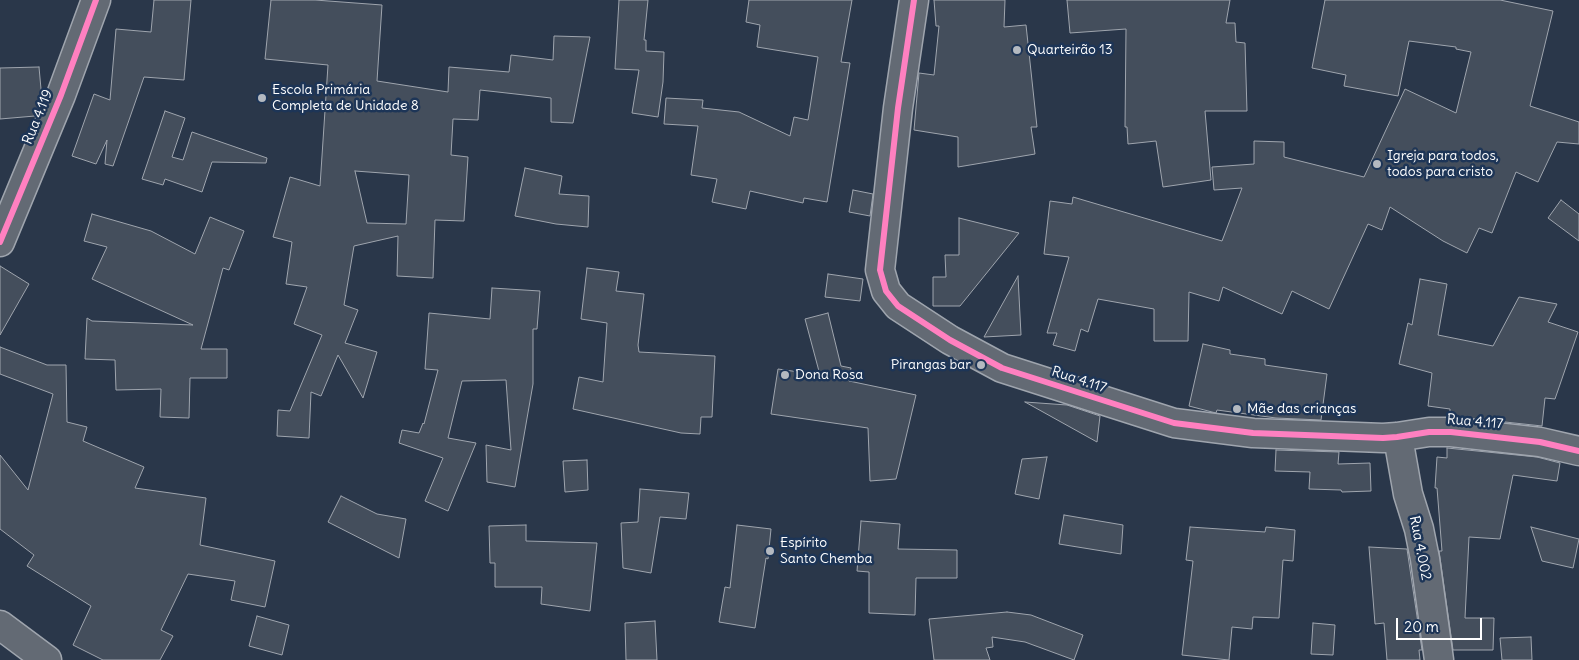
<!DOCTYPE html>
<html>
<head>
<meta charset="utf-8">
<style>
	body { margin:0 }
	#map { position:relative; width:1579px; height:660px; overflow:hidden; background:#2a374a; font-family:Delius,sans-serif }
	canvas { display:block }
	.scale { position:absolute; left:1396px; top:618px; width:86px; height:22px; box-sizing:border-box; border:2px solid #fff; border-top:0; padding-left:6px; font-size:15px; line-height:18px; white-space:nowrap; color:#fff; -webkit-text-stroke:4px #1d3557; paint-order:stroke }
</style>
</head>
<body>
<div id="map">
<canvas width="1579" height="660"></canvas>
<div class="scale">20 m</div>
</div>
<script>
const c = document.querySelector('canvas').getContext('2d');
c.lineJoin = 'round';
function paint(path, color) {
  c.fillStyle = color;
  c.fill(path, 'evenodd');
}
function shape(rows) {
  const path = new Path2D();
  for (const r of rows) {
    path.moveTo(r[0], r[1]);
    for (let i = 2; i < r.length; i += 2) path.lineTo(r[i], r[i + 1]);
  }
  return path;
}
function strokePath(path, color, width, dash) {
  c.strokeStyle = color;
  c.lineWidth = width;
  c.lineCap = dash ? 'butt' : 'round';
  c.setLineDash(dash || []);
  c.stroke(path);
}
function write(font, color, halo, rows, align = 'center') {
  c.font = font + ' Delius,sans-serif';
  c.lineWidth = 5;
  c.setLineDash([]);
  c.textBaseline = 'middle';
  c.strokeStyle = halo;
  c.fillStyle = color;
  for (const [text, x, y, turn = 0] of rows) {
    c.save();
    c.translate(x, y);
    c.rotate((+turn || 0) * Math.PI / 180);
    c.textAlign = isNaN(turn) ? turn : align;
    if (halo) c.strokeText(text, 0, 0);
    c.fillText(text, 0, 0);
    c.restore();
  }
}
const building = shape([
	[154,0,191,0,184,80,144,77,113,166,105,164,107,140,96,164,72,156,94,94,110,100,116,29,151,32,154,0],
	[271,0,315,0,382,5,377,81,448,92,449,67,509,72,511,55,553,60,554,36,590,37,573,123,551,122,551,98,480,90,478,120,453,119,451,155,468,157,464,221,435,220,433,278,397,276,398,236,354,246,344,305,358,310,345,343,377,352,363,398,338,355,321,396,311,392,309,438,277,436,278,410,290,411,322,335,294,324,307,287,286,284,292,242,273,237,290,177,320,186,328,65,265,59,271,0],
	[355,171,409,175,406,224,367,223,355,171],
	[619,0,648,0,644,40,646,40,646,51,664,52,663,82,658,117,632,113,639,70,615,69,619,0],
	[749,0,852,0,841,62,850,63,827,202,804,198,803,203,750,191,746,209,712,202,717,179,691,175,698,126,664,124,666,98,703,100,702,108,739,112,790,136,794,117,808,120,818,57,757,47,760,25,746,22,749,0],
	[934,0,1005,0,1004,27,1026,25,1037,127,1031,127,1035,154,958,167,958,137,914,130,919,73,934,75,939,26,936,26,934,0],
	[1067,0,1230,0,1226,23,1235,23,1236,42,1245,43,1247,111,1205,111,1211,180,1163,187,1156,141,1128,144,1127,127,1125,127,1126,29,1070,33,1067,0],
	[1325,0,1500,0,1553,11,1530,106,1579,122,1579,144,1557,142,1538,182,1516,172,1492,233,1479,228,1467,253,1443,241,1390,207,1382,230,1368,224,1329,309,1292,291,1282,314,1223,287,1219,301,1189,292,1188,341,1154,341,1154,309,1098,299,1088,332,1081,329,1075,351,1053,345,1057,333,1047,333,1069,257,1044,254,1050,201,1072,204,1073,197,1222,241,1242,188,1214,190,1212,167,1254,164,1254,141,1284,142,1284,157,1364,177,1405,89,1456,113,1471,52,1456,49,1456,47,1409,41,1398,96,1344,86,1346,75,1312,68,1325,0],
	[39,67,42,100,35,116,0,119,0,68,39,67],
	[165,111,185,118,172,157,183,160,192,132,267,158,266,163,212,162,202,192,165,179,163,185,142,179,165,111],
	[525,168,562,176,559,194,589,196,588,227,556,224,515,216,525,168],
	[853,190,873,194,870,216,849,212,853,190],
	[1561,200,1579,214,1579,241,1548,218,1561,200],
	[92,214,151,231,195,254,210,217,244,231,229,270,223,268,201,349,227,349,227,378,190,378,189,418,160,417,161,389,116,390,115,360,85,359,87,318,92,321,193,325,92,279,107,247,84,241,92,214],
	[959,218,1019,233,960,306,933,306,933,277,946,277,945,255,959,255,959,218],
	[0,266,29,284,0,335,0,266],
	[587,268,619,272,616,291,644,294,638,345,639,352,715,356,712,417,701,417,700,434,681,433,573,409,579,377,603,382,607,323,581,319,587,268],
	[828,274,863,279,860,301,825,297,828,274],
	[1018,276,1021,335,984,337,1018,276],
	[1420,279,1447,284,1438,335,1493,346,1519,297,1557,304,1548,322,1578,332,1555,399,1545,398,1542,426,1450,416,1450,409,1428,406,1432,373,1399,364,1408,323,1412,325,1420,279],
	[492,288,540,291,537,329,533,329,533,384,515,487,487,482,486,445,511,450,506,380,462,381,448,438,476,443,448,511,425,501,443,458,399,443,402,430,419,433,423,423,424,424,438,370,425,369,429,313,490,319,492,288],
	[828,313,841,366,851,368,849,381,916,395,896,479,870,481,868,428,771,414,778,369,820,375,805,319,828,313],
	[1203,344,1230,350,1230,354,1265,359,1265,365,1327,374,1321,420,1276,418,1217,410,1216,413,1189,406,1203,344],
	[0,347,47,365,66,365,67,422,87,427,83,441,144,467,135,488,206,498,200,545,275,561,265,607,231,600,235,581,188,574,161,630,173,636,160,660,103,660,73,645,91,606,27,566,34,555,0,529,0,455,28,490,53,394,0,374,0,347],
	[1025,402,1067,405,1100,416,1097,442,1025,402],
	[1447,448,1537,457,1560,463,1557,481,1513,475,1500,539,1469,537,1465,618,1494,618,1493,650,1453,650,1439,551,1442,551,1437,488,1435,488,1437,457,1447,458,1447,448],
	[1276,450,1339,452,1338,464,1370,463,1371,491,1342,492,1341,490,1309,489,1310,472,1275,471,1276,450],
	[1047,457,1039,499,1015,494,1022,459,1047,457],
	[587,460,588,490,565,492,563,461,587,460],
	[640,489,689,493,686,519,660,517,651,573,623,568,621,523,638,522,640,489],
	[341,496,377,514,406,519,399,558,328,522,341,496],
	[1064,515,1123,525,1121,554,1059,544,1064,515],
	[861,521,900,524,898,549,957,550,957,578,916,578,915,615,869,613,869,572,857,571,861,521],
	[526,525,526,541,597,543,590,611,541,604,542,587,495,587,495,563,490,563,489,526,526,525],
	[737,525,771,529,768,559,766,558,755,628,719,622,725,587,730,588,737,525],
	[1190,527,1265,532,1266,527,1295,530,1293,561,1283,560,1279,618,1253,617,1252,629,1232,627,1229,660,1182,655,1193,561,1186,560,1190,527],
	[1531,527,1579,539,1573,568,1542,561,1531,527],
	[1369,547,1407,549,1422,650,1419,650,1420,660,1387,660,1384,623,1375,624,1369,547],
	[1007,612,1031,615,1083,635,1074,660,1025,642,992,637,993,647,986,648,990,660,934,660,929,619,1007,612],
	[257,616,289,625,282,655,249,646,257,616],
	[655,621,657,660,626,660,625,623,655,621],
	[1313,623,1335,625,1333,655,1311,654,1313,623],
	[1531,637,1532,660,1502,660,1500,638,1531,637]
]);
paint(building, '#444e5c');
strokePath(building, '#9fa5ae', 1);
const minor = shape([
	[914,0,898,108,880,270,886,291,898,306,950,340,1002,368,1174,423,1253,433,1383,438,1397,437,1429,432,1451,432,1540,442,1579,451],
	[0,242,61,95,96,0],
	[1397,437,1399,443,1408,494,1419,529,1425,559,1439,660],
	[0,625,47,660]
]);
strokePath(minor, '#9fa5ae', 31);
strokePath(minor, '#636a74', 28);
strokePath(shape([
	[914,0,898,108,880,270,886,291,898,306,950,340,1002,368,1174,423,1253,433,1383,438,1397,437,1429,432,1451,432,1540,442,1579,451],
	[0,242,61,95,96,0]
]), '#ff80c0', 6);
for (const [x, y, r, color] of [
	[1017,50,5,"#b4b9c0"],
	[262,98,5,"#b4b9c0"],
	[1377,164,5,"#b4b9c0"],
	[981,365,5,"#b4b9c0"],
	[785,375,5,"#b4b9c0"],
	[1237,409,5,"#b4b9c0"],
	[770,551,5,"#b4b9c0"]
]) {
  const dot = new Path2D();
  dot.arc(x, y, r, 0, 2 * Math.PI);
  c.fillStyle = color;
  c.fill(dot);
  strokePath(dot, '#1d3557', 2);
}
write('14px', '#fff', '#1d3557', [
	["Quarteirão 13",1027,50],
	["Escola Primária",272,90],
	["Completa de Unidade 8",272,106],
	["Igreja para todos,",1387,156],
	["todos para cristo",1387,172],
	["Pirangas bar",971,365,"right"],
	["Dona Rosa",795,375],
	["Mãe das crianças",1247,409],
	["Espírito",780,543],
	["Santo Chemba",780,559]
], 'left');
write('14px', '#fff', '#1d3557', [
	["Rua 4.119",38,117,-68],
	["Rua 4.117",1079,380,18],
	["Rua 4.117",1475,422,5],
	["Rua 4.002",1420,548,79]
]);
</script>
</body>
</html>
